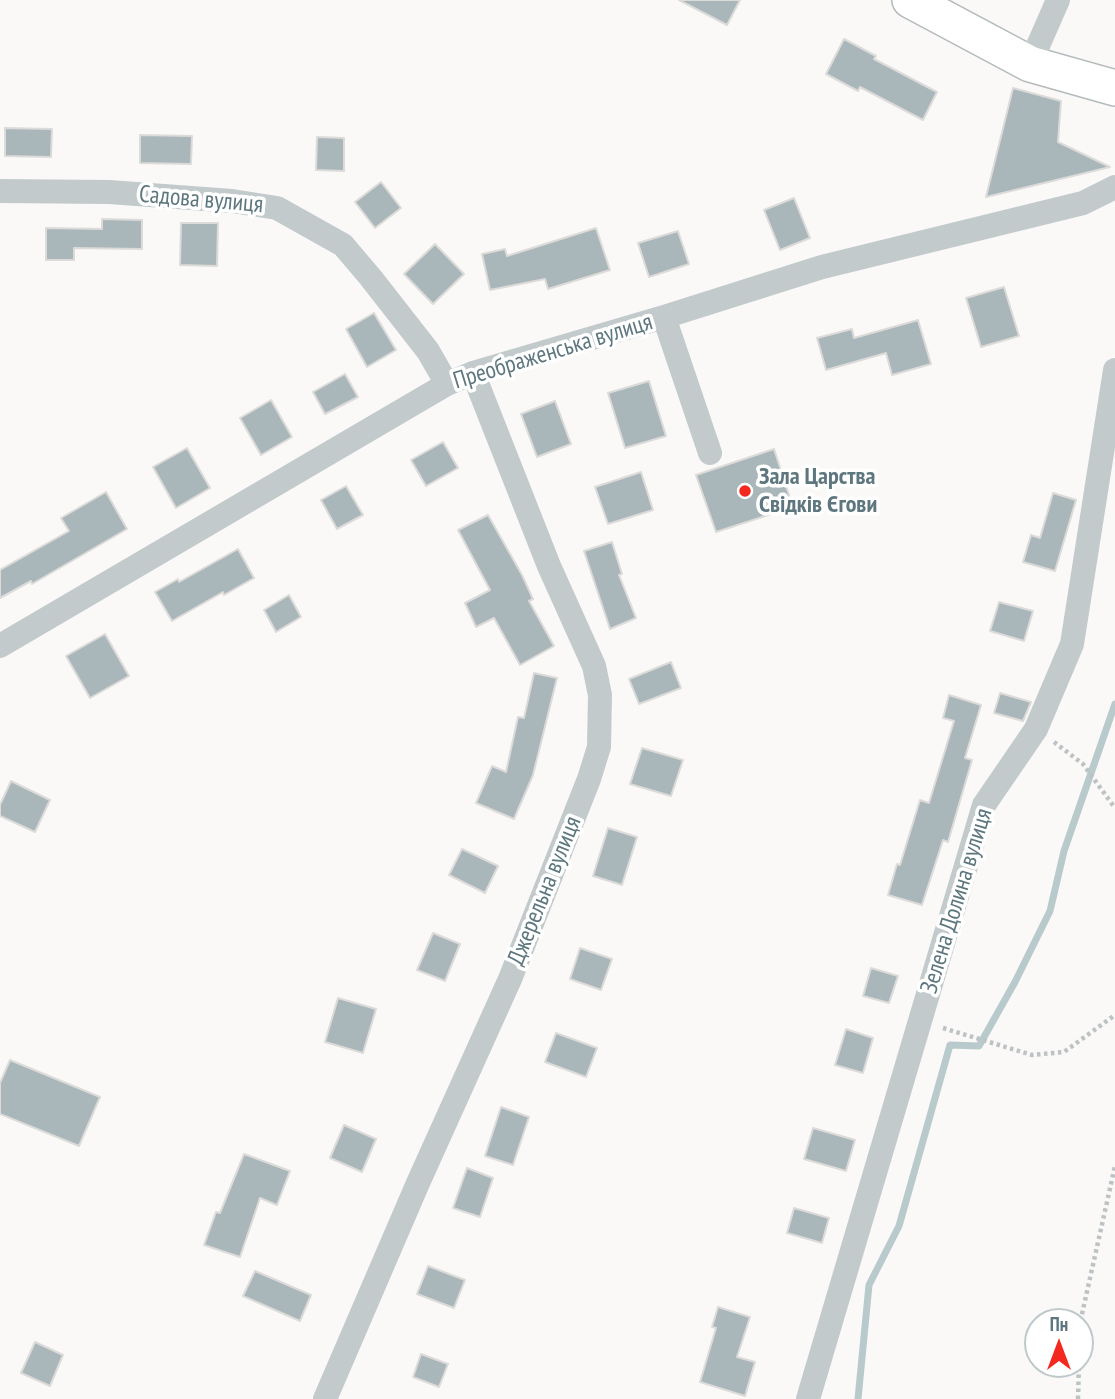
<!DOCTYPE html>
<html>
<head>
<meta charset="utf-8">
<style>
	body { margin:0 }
	#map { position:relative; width:1115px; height:1399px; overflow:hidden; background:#faf9f7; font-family:"PT Sans Narrow",sans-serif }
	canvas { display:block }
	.north { position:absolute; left:1024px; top:1308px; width:70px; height:70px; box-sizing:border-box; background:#fff; border:2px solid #bfc9cc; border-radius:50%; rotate:0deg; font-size:19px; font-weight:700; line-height:28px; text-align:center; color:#5e777f }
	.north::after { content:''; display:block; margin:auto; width:24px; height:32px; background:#f3281e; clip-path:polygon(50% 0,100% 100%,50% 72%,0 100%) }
</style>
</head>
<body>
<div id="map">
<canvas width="1115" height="1399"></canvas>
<div class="north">Пн</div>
</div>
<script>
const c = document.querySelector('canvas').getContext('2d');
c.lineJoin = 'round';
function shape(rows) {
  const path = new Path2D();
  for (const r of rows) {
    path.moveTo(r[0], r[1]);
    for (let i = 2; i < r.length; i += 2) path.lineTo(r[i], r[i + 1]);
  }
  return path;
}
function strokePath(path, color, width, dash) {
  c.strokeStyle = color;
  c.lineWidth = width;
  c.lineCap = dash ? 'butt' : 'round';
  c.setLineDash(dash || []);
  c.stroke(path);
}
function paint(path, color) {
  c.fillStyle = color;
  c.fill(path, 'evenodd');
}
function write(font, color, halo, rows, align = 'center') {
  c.font = font + ' "PT Sans Narrow",sans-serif';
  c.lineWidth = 7;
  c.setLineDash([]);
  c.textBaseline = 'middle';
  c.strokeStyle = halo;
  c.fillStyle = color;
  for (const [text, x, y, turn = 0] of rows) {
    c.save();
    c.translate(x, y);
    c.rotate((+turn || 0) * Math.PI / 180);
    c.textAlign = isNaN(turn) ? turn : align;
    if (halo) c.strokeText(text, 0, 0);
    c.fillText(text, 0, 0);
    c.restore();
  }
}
strokePath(shape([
	[858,1399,869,1285,899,1226,950,1045,979,1046,1015,982,1050,911,1064,851,1115,704]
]), '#b8cacb', 7);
const building = shape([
	[679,0,740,0,727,25,679,0],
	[844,39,876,56,874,59,937,92,923,120,860,87,858,91,826,74,844,39],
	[1013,88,1061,101,1058,142,1110,167,986,197,1013,88],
	[5,128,52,129,51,157,5,156,5,128],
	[140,135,192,136,191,164,140,163,140,135],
	[317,137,344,138,344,171,316,170,317,137],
	[381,182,401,208,375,228,355,202,381,182],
	[794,198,810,238,780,250,764,210,794,198],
	[102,219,142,220,142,249,74,248,74,260,46,260,46,228,102,229,102,219],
	[181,223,218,223,217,266,180,265,181,223],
	[596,228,610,270,548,289,545,279,490,290,482,254,505,249,507,256,596,228],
	[678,231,689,264,649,277,638,243,678,231],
	[435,244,464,274,433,304,404,274,435,244],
	[1004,287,1019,336,981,347,966,298,1004,287],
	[374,313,396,350,367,367,346,329,374,313],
	[918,320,931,364,892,375,886,353,826,370,817,338,852,329,854,338,918,320],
	[345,374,358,397,325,414,313,392,345,374],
	[649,381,666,436,625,448,608,393,649,381],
	[271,400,292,437,261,455,240,418,271,400],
	[555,401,571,444,537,457,521,414,555,401],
	[443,442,458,468,426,486,411,460,443,442],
	[187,448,210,488,176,508,153,467,187,448],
	[774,449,793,507,716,532,696,475,774,449],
	[641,472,653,510,608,524,595,487,641,472],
	[346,486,363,515,337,529,321,500,346,486],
	[106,492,127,529,32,584,31,581,0,598,0,570,69,531,61,518,106,492],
	[1053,493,1076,500,1055,571,1023,562,1031,535,1040,538,1053,493],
	[488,515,522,575,533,599,529,601,554,646,520,665,494,618,476,627,465,603,490,590,458,530,488,515],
	[612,542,622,574,619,575,636,618,610,629,584,551,612,542],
	[238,549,254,578,224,595,223,592,172,621,155,592,178,579,179,582,238,549],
	[289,595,301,617,276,632,264,610,289,595],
	[999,602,1033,611,1024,641,990,631,999,602],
	[105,634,129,676,90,698,66,656,105,634],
	[671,662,681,688,639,704,629,679,671,662],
	[534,673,557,678,533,775,514,819,476,803,492,766,506,772,518,717,524,718,534,673],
	[1000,693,1031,702,1023,721,994,713,1000,693],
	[949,695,981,705,965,758,972,760,948,842,943,840,922,905,888,895,897,864,900,865,920,800,929,803,954,721,943,718,949,695],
	[642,748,683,760,671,796,630,784,642,748],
	[11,781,50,800,35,832,0,816,0,805,11,781],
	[608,828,637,837,622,885,593,876,608,828],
	[462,849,498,866,485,893,449,875,462,849],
	[433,933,460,944,445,981,417,970,433,933],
	[580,948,612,959,601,990,570,979,580,948],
	[871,968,898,976,889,1003,863,996,871,968],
	[338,998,376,1009,363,1053,325,1042,338,998],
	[846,1029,873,1038,863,1073,835,1065,846,1029],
	[556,1033,597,1048,586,1077,545,1062,556,1033],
	[10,1060,100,1097,79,1146,0,1114,0,1083,10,1060],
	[501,1107,529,1117,513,1165,485,1156,501,1107],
	[344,1125,376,1139,362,1172,330,1158,344,1125],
	[813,1128,855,1140,846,1171,804,1159,813,1128],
	[244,1154,290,1171,277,1205,260,1198,240,1257,204,1245,216,1212,220,1213,244,1154],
	[467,1168,493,1178,480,1217,453,1208,467,1168],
	[794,1208,829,1218,822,1243,787,1233,794,1208],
	[428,1266,465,1280,454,1308,417,1294,428,1266],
	[255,1271,311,1295,300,1321,243,1296,255,1271],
	[718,1307,750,1317,737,1357,755,1362,745,1396,700,1382,716,1328,712,1327,718,1307],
	[35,1342,63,1355,50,1386,21,1373,35,1342],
	[421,1354,448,1364,439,1387,413,1377,421,1354]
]);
paint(building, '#a9b6ba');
strokePath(building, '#dcdbd9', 2);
const highway = shape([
	[910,0,1030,64,1115,88]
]);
strokePath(highway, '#b4bbbd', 38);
strokePath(shape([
	[1054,742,1083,764,1115,808],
	[943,1028,1032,1055,1064,1052,1115,1015],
	[1080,1335,1080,1323,1115,1166],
	[1078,1399,1079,1364]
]), '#bdc2c4', 4.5, [3.5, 3.5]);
strokePath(shape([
	[1030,64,1058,0],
	[0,191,109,192,232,201,277,208,343,245,371,278,428,351,447,384],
	[664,317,710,453],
	[0,646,447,384,473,373,664,317,822,267,1083,203,1115,187],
	[325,1399,418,1183,510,979,589,779,599,747,600,695,594,666,549,566,473,373],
	[808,1399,984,805,1036,729,1072,644,1115,370]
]), '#c2cacc', 24);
strokePath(highway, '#fff', 35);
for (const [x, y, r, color] of [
	[745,491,7,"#f3281e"]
]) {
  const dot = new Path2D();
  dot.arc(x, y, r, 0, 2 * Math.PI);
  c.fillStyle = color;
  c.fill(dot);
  strokePath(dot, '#fff', 2.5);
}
write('24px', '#5e777f', '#fff', [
	["Садова вулиця",201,200,5],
	["Преображенська вулиця",553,352,-17],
	["Джерельна вулиця",545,891,-68],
	["Зелена Долина вулиця",957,901,-73]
]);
write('bold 24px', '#5e777f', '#fff', [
	["Зала Царства",759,477],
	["Свідків Єгови",759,505]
], 'left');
</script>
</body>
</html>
